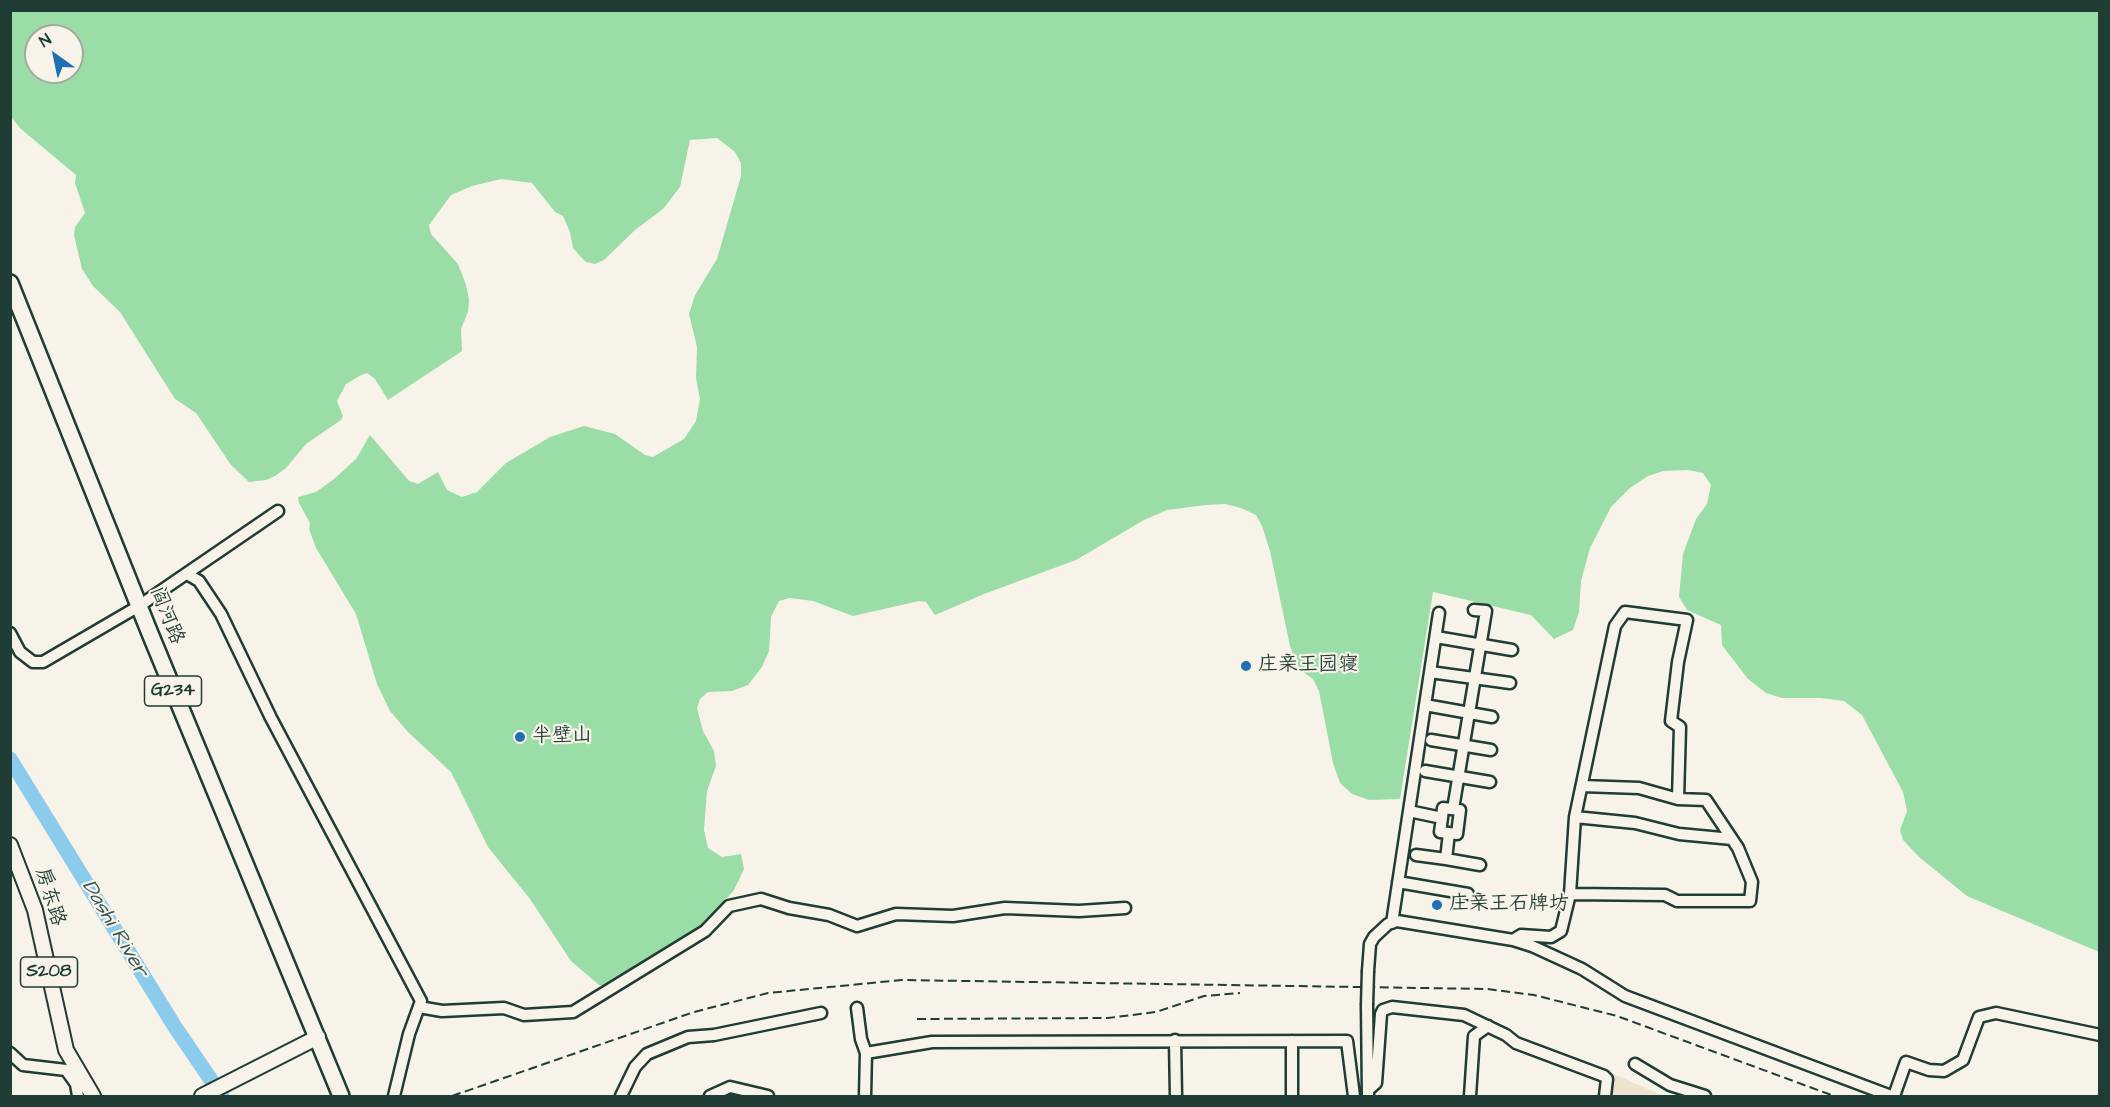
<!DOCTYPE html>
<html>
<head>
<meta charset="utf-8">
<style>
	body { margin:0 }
	#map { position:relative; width:2110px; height:1107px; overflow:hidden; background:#f7f3e8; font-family:"Architects Daughter",sans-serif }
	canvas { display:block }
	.frame { position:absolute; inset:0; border:12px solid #1f3d34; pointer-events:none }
	.north { position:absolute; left:24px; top:24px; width:60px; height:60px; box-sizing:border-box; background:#f7f3e8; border:2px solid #a1aaa0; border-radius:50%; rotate:327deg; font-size:16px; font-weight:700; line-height:24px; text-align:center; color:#1f3d34 }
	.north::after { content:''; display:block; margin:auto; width:21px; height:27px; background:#1f6fb2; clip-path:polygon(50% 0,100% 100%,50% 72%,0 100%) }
</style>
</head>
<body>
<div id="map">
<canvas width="2110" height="1107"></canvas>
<div class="frame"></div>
<div class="north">N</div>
</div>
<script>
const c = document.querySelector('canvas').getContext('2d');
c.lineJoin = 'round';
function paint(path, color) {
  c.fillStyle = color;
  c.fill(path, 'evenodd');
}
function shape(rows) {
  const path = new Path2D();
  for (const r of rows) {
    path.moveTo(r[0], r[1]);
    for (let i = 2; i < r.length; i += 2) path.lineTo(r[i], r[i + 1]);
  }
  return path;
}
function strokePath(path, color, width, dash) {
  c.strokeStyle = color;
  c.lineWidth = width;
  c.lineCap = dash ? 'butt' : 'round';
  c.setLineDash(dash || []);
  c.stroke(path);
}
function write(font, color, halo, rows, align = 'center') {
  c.font = font + ' "Architects Daughter","LXGW WenKai TC",sans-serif';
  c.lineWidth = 4.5;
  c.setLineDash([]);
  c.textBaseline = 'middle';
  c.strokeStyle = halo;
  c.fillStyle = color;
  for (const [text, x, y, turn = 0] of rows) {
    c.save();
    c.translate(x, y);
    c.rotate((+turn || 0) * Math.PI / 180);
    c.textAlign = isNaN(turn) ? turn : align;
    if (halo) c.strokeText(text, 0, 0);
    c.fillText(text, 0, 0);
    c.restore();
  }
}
paint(shape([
	[1612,1073,1663,1096,1610,1096]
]), '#efe3ce');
paint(shape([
	[10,11,2099,11,2099,952,1967,896,1919,857,1903,840,1900,830,1907,811,1903,792,1862,715,1844,701,1821,698,1782,698,1766,693,1748,679,1722,645,1721,625,1687,610,1679,597,1683,554,1696,519,1707,504,1711,485,1703,473,1688,470,1663,471,1648,476,1630,488,1611,507,1590,548,1581,581,1579,612,1573,630,1554,639,1531,615,1433,592,1400,799,1369,800,1352,794,1340,783,1333,763,1319,691,1313,679,1300,670,1290,646,1270,551,1262,526,1256,515,1241,508,1225,504,1206,505,1167,510,1144,520,1076,560,984,594,935,615,926,602,919,601,853,616,813,601,790,598,779,601,771,617,769,651,762,667,748,685,732,691,708,692,700,699,697,708,703,731,714,751,716,766,707,791,704,830,708,848,722,857,741,854,744,869,734,890,701,928,609,985,599,985,571,961,530,899,488,847,451,772,408,732,390,711,377,684,356,614,316,548,309,529,310,523,299,503,298,497,316,492,334,479,356,459,370,435,409,481,418,484,438,472,447,490,462,497,477,492,506,463,550,437,584,426,615,434,645,455,653,457,684,439,696,421,700,399,696,378,697,347,689,314,695,295,717,259,741,176,741,163,735,152,717,138,690,140,680,187,663,209,635,230,604,260,595,264,586,262,580,256,573,248,570,232,563,216,555,212,532,183,501,179,472,186,451,195,429,225,431,234,458,264,466,285,469,300,468,312,461,329,462,351,388,400,375,379,367,373,361,375,346,384,337,401,343,416,341,420,306,444,286,468,275,476,266,480,249,482,231,465,196,413,175,399,120,312,93,286,82,269,74,235,75,227,85,213,75,183,76,175,21,129,11,117],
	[36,36,72,36,72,72,36,72]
]), '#9bdda7');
strokePath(shape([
	[10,759,175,1027,222,1096]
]), '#8bcbec', 15);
const minor = shape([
	[187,574,199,581,221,614,271,718,421,1001,409,1034,394,1096],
	[10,633,20,652,33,662,43,662,139,606,278,511],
	[1436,637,1512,650],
	[1430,672,1510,683],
	[1425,705,1492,717],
	[1431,740,1491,750],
	[1425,771,1490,782],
	[1582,786,1639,788,1678,799],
	[1453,809,1486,611,1474,610],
	[1409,811,1442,818,1443,808,1460,810,1457,834,1440,832,1442,818],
	[1575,817,1635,823,1679,834,1732,839],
	[1416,855,1446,859,1449,833],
	[1446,859,1480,865],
	[1398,882,1468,894],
	[1392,923,1439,613],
	[1513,940,1521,935,1551,937,1561,931,1570,894,1575,817,1615,626,1625,612,1687,620,1678,662,1671,721,1680,727,1678,799,1706,800,1738,848,1752,882,1750,901,1677,901,1665,895,1570,894],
	[1368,971,1370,944,1374,937,1388,924,1397,921,1513,940,1532,946,1582,969,1625,996,1891,1096],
	[1367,1005,1368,1095],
	[419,1007,442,1011,504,1008,524,1015,573,1012,705,931,729,906,761,899,789,908,829,915,857,926,896,914,953,916,1005,908,1079,911,1125,908],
	[857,1008,861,1039,866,1053,865,1096],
	[1175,1040,1176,1096],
	[10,1053,23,1065,66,1070,76,1084,78,1096],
	[866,1053,932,1042,1347,1041,1354,1096],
	[1635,1064,1670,1085,1705,1096],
	[1368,1090,1376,1083,1381,1014,1383,1010,1392,1007,1464,1015,1506,1035,1516,1043,1604,1076,1607,1079,1605,1096],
	[621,1096,635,1067,647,1054,688,1037,714,1035,821,1013],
	[710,1096,730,1087,768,1096],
	[1292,1096,1292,1041],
	[1470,1096,1474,1036,1488,1026],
	[1894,1096,1906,1062,1929,1070,1944,1071,1963,1060,1979,1017,1996,1013,2100,1035]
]);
const major = shape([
	[10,845,35,910,66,1050,93,1096],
	[202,1096,318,1037]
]);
const highway = shape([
	[10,283,149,631,341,1096]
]);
strokePath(minor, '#1f3d34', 15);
strokePath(major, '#1f3d34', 18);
strokePath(highway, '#1f3d34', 20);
strokePath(minor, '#f7f3e8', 10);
strokePath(major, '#f7f3e8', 14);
strokePath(highway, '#f7f3e8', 15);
strokePath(shape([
	[917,1019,1108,1018,1156,1012,1204,996,1240,993],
	[452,1096,694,1012,768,993,902,980,1487,989,1534,995,1617,1016,1834,1096]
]), '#1f3d34', 2, [9, 4.5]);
const minorBridge = shape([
	[1367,1005,1368,971]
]);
strokePath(minorBridge, '#1f3d34', 15, []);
strokePath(minorBridge, '#f7f3e8', 10);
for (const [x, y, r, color] of [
	[1246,666,6,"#1f6fb2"],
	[520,737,6,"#1f6fb2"],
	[1437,905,6,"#1f6fb2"]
]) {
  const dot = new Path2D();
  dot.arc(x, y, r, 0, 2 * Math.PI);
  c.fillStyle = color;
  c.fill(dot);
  strokePath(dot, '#f7f3e8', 2);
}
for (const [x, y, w] of [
	[173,691,57],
	[49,972,57]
]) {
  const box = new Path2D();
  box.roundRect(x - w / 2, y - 15, w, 30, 4.5);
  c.fillStyle = '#f7f3e8';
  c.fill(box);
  strokePath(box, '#1f3d34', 1.5);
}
write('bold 18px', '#1f3d34', null, [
	["G234",173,691],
	["S208",49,972]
]);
write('20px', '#1f3d34', '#f7f3e8', [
	["阎河路",166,616,68],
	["房东路",49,897,73]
]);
write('20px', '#1f3d34', '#f7f3e8', [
	["庄亲王园寝",1258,666],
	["半壁山",532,737],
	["庄亲王石牌坊",1449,905]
], 'left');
write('italic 21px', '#355959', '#f7f3e8', [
	["Dashi River",114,929,59]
]);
</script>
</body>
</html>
